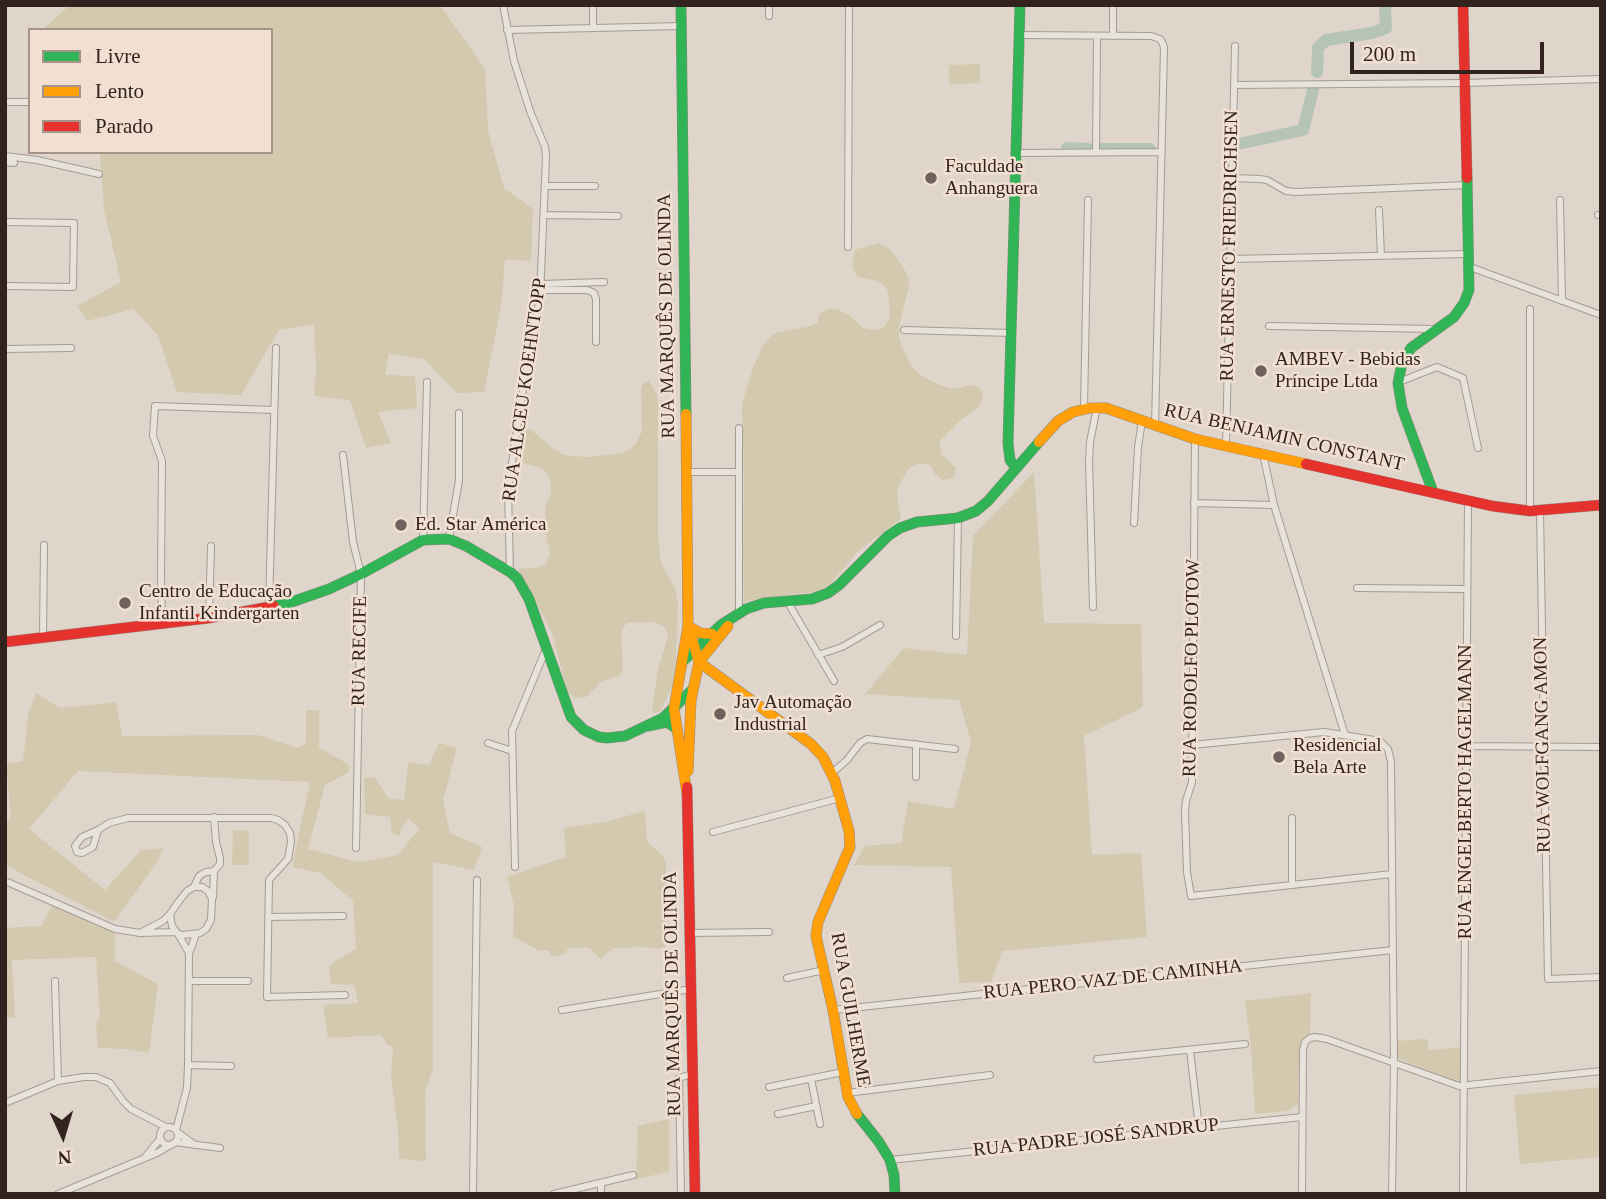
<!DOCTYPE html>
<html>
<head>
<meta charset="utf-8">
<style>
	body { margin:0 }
	#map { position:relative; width:1606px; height:1199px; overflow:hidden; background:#e0d5cb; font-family:"Times New Roman",serif }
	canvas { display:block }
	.frame { position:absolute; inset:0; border:7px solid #32231e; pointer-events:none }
	.legend { position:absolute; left:28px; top:28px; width:245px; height:126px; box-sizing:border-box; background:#f1e0d1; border:2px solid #a59489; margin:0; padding:9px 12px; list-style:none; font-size:21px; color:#32231e }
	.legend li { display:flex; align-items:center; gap:14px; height:35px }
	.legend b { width:35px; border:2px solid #a59489 }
	.north { position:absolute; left:28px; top:1101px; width:70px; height:70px; -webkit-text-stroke:5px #f1e0d1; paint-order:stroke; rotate:176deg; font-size:19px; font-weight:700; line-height:28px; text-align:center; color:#32231e }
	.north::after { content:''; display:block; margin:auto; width:24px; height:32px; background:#32231e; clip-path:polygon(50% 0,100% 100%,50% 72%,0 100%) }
	.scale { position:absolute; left:1350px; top:42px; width:194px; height:32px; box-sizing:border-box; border:4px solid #32231e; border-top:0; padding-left:9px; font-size:21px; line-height:24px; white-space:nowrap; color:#32231e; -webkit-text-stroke:5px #f1e0d1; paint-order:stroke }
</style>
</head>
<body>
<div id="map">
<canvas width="1606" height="1199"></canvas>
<div class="frame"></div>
<ul class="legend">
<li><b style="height:9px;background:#30b455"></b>Livre</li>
<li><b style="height:9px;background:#ff9f0a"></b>Lento</li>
<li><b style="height:9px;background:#e5322d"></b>Parado</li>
</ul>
<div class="north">N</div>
<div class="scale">200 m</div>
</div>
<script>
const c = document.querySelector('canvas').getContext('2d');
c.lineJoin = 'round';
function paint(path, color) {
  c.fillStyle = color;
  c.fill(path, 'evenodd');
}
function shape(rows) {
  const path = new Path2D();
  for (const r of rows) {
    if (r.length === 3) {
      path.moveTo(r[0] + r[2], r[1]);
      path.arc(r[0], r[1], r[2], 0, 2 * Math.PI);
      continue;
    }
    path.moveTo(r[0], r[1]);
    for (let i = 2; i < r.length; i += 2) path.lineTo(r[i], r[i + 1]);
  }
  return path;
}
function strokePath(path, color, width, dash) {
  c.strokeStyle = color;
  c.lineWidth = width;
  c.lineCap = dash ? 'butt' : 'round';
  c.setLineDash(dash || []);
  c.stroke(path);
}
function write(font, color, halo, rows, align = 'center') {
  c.font = font + ' "Times New Roman",serif';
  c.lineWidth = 5;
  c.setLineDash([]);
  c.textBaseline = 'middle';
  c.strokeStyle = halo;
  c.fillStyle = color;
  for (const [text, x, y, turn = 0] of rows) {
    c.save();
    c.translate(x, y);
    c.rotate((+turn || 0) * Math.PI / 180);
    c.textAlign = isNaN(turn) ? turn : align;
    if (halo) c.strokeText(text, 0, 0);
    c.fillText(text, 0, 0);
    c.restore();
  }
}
paint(shape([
	[70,5,440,5,485,69,488,131,504,188,533,209,531,261,505,260,501,306,484,392,457,393,424,359,389,354,385,375,415,376,417,408,378,412,391,443,366,448,350,400,314,396,316,369,314,324,279,330,241,395,177,392,158,335,133,309,87,321,77,306,121,282,104,210,100,155,108,152,271,152,271,30,42,30],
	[980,64,980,83,949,84,949,65],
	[879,243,891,250,903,267,908,276,909,286,899,327,899,337,902,348,912,366,918,373,927,379,940,385,950,388,960,388,970,385,980,387,983,398,979,407,962,419,940,441,941,454,956,468,954,478,943,480,935,474,930,465,919,463,910,467,899,485,897,494,901,519,859,550,832,582,824,588,814,592,761,598,744,602,743,553,744,485,742,410,743,400,753,368,762,347,769,338,777,332,807,327,817,323,820,313,829,309,839,310,849,315,863,328,873,330,883,328,889,319,890,309,888,292,886,287,877,281,858,277,853,269,852,264,854,253,857,249],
	[649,381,657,394,658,407,658,532,660,555,662,565,675,588,678,603,676,659,672,686,661,711,654,713,652,711,658,669,668,636,665,627,655,622,628,623,623,627,621,634,623,665,621,675,601,682,586,697,575,698,567,691,552,633,533,596,521,578,519,569,537,568,546,564,550,554,546,535,545,514,546,504,551,494,551,484,548,474,540,468,529,465,520,461,520,441,525,431,529,428,552,448,560,453,570,456,590,457,622,453,632,448,638,440,642,431,641,390,642,385],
	[1034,472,1044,623,1141,624,1143,707,1084,736,1092,855,1141,853,1147,937,1002,951,991,982,959,983,951,867,854,865,865,846,901,843,908,801,954,809,971,742,959,700,865,694,904,648,967,655,973,536],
	[36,693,60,708,116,702,122,736,258,735,298,748,306,743,306,710,319,710,319,748,348,764,349,772,325,785,308,849,358,862,398,855,419,829,409,819,403,825,399,836,392,833,390,817,365,814,364,777,375,778,389,799,404,800,408,762,429,765,439,743,457,748,443,800,450,833,482,847,474,870,433,862,433,1068,425,1092,426,1161,399,1159,398,1130,391,1076,393,1047,386,1044,382,1035,328,1038,323,1005,358,1003,354,985,331,984,329,966,356,948,353,901,321,873,292,867,310,782,78,771,29,829,105,890,141,850,163,848,157,862,114,922,7,866,5,862,5,824,11,817,6,764,23,761,28,715],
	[645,811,647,842,663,856,666,864,666,946,658,949,634,946,628,948,613,948,601,959,589,948,569,948,564,954,557,956,551,956,549,950,540,951,513,937,514,906,507,877,566,857,564,828,605,822],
	[233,830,249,831,249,865,232,865],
	[53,903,115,933,115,961,158,984,149,1053,126,1049,98,1048,96,1023,100,1018,96,957,12,960,15,1018,5,1018,5,928,42,926],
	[1311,993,1310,1034,1302,1042,1299,1051,1298,1105,1293,1107,1289,1111,1255,1114,1251,1048,1245,1001],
	[1427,1039,1429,1050,1463,1047,1463,1079,1458,1083,1453,1082,1396,1057,1396,1041],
	[1601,1087,1601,1157,1520,1164,1514,1095],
	[669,1119,669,1172,636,1179,638,1126]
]), '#d2c9af');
strokePath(shape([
	[1317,72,1318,48,1326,40,1372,33,1386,28,1385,5],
	[1238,144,1303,130,1313,90],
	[1067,148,1088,149],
	[1102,149,1150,149]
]), '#b6c4b7', 12);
const street = shape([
	[503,5,514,61,530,111,545,147,546,157,540,296,524,383,508,490,510,572],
	[593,5,593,28],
	[769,5,769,16],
	[507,30,681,26],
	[1019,35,1151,36,1160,39,1163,44,1164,48,1155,426],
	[1113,36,1113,5],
	[1234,85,1464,83,1601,79],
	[5,102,30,102],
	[1096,152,1097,36],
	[1016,153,1162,152],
	[5,156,37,160,99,174],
	[5,162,14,163],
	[1232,178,1259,179,1267,180,1286,191,1296,192,1467,185],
	[545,186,595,186],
	[1560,200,1562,301],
	[1379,210,1381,256],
	[544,215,618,216],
	[1598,215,1601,215],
	[5,222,74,223,73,287,5,286],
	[848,247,849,5],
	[1230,259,1469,254],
	[1470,267,1601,315],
	[541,284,604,282],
	[541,290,587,290,594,293,596,299,596,342],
	[1530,309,1530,511],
	[1269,326,1435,329],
	[904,330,1011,333],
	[5,349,71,348],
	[1399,382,1437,367,1463,378,1478,448],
	[1084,409,1088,200],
	[739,428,739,612],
	[1195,439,1192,782,1186,801,1185,811,1187,872,1191,896,1392,874],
	[1226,445,1235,46],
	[1263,454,1274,505,1345,735],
	[343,455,353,542,361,574,356,848],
	[686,472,739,472],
	[1194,503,1274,505],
	[1540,511,1548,979,1601,977],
	[1134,523,1138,447,1142,421],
	[449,539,459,480,459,413],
	[423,540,427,382],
	[1357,588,1467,589],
	[787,601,834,681],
	[1093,607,1089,462,1090,442,1097,407],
	[269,608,276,348],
	[209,618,211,546],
	[162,624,161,575,162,461,153,436,155,406,274,410],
	[956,636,958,518],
	[43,638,44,545],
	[818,655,842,647,880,625],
	[488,743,512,751],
	[1192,745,1324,732,1374,740,1381,742,1388,749,1391,762,1394,1063,1392,1194],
	[1467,746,1601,747],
	[832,773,847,760,860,743,867,739,955,749],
	[916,777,916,744],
	[1292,818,1292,885],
	[98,830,93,847,82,853,77,852,75,846,82,837,98,830,109,823,128,818,271,818,278,820,285,825,290,833,291,842,288,859,269,880,267,997,345,995],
	[713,832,840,798],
	[515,867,512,731,546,649],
	[5,881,115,929,140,933,175,932],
	[194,887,202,887,208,891,212,899,211,920,206,929,200,933,183,935,178,934,172,926,170,914,179,901,187,891,194,887],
	[194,887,199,876,206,872,214,871],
	[213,897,214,871,220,864,220,858,216,842,214,817],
	[268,917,343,916],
	[142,932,163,921,170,914],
	[689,933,769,932],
	[178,934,189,953],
	[787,978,824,970],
	[55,981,58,1081],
	[189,981,248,981],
	[562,1010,691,989],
	[833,1010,1393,950],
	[1190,1050,1199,1128],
	[1097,1059,1245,1044],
	[188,1065,231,1066],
	[811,1079,820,1124],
	[769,1087,843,1072],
	[847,1093,990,1075],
	[5,1103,58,1081,84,1077,96,1077,110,1083,123,1101,131,1109,166,1127],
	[778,1114,816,1106],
	[169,1136,9],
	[176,1130,187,1088,188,1065,189,954,196,934],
	[177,1132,195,1145],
	[175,1142,220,1148],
	[146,1156,160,1139],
	[890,1160,1302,1117],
	[601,1183,601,1194],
	[58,1194,157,1153,172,1144],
	[473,1194,477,880],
	[554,1194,633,1175],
	[681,1194,679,1078,692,1074],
	[1302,1194,1303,1050,1305,1042,1310,1038,1315,1037,1327,1039,1459,1086,1601,1071],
	[1463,1194,1468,500]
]);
const fast = shape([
	[681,5,686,414],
	[1016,468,1010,460,1008,443,1020,5],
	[1433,492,1402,408,1398,383,1402,363,1411,348,1454,317,1464,303,1469,290,1467,178],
	[274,606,286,604,329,589,361,574,423,540,449,539,466,546,510,572,517,578,529,599,571,717,584,730,599,737,607,738,625,736,663,718,693,689],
	[682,662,721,625,746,609,764,603,812,599,828,593,839,585,888,536,900,528,917,522,958,518,976,511,988,501,1039,442],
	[648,726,667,722,677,729],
	[857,1114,879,1142,890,1160,894,1175,895,1194]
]);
const slow = shape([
	[686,414,688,626,674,709,687,794],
	[1039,442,1058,421,1073,412,1090,408,1106,408,1195,439,1306,464],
	[688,626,700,633,712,634],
	[728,626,699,662,811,744,823,757,835,781,849,831,850,847,818,922,816,936,833,1010,848,1097,857,1114],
	[688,771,691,700,699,662,689,629]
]);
const jam = shape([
	[1463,5,1467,178],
	[1306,464,1492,506,1530,511,1601,505],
	[5,642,209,618,274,606],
	[687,787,695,1194]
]);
strokePath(street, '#a59b94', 8);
strokePath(fast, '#958a84', 11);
strokePath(slow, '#958a84', 11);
strokePath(jam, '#958a84', 11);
strokePath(street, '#e8e2dc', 6);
strokePath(fast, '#30b455', 10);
strokePath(slow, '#ff9f0a', 10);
strokePath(jam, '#e5322d', 10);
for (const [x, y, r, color] of [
	[931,178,7,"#6f615b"],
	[1261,371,7,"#6f615b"],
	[401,525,7,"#6f615b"],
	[125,603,7,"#6f615b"],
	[720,714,7,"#6f615b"],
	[1279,757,7,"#6f615b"]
]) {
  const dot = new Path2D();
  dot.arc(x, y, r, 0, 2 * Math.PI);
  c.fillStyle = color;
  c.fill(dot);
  strokePath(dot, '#f1e0d1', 2.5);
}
write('19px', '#32231e', '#f1e0d1', [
	["Faculdade",945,167],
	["Anhanguera",945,189],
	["AMBEV - Bebidas",1275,360],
	["Príncipe Ltda",1275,382],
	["Ed. Star América",415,525],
	["Centro de Educação",139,592],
	["Infantil Kindergarten",139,614],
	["Jav Automação",734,703],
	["Industrial",734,725],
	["Residencial",1293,746],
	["Bela Arte",1293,768]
], 'left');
write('19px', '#32231e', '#f1e0d1', [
	["RUA ERNESTO FRIEDRICHSEN",1230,246,-89],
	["RUA MARQUÊS DE OLINDA",667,316,-91],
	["RUA ALCEU KOEHNTOPP",525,390,-82],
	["RUA BENJAMIN CONSTANT",1284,438,13],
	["RUA RECIFE",360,651,-89],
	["RUA RODOLFO PLOTOW",1192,668,-89],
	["RUA WOLFGANG AMON",1543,745,-91],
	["RUA ENGELBERTO HAGELMANN",1466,792,-90],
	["RUA PERO VAZ DE CAMINHA",1113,980,-6],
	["RUA MARQUÊS DE OLINDA",673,994,-91],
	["RUA GUILHERME",850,1010,80],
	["RUA PADRE JOSÉ SANDRUP",1096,1138,-6]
]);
</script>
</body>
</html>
